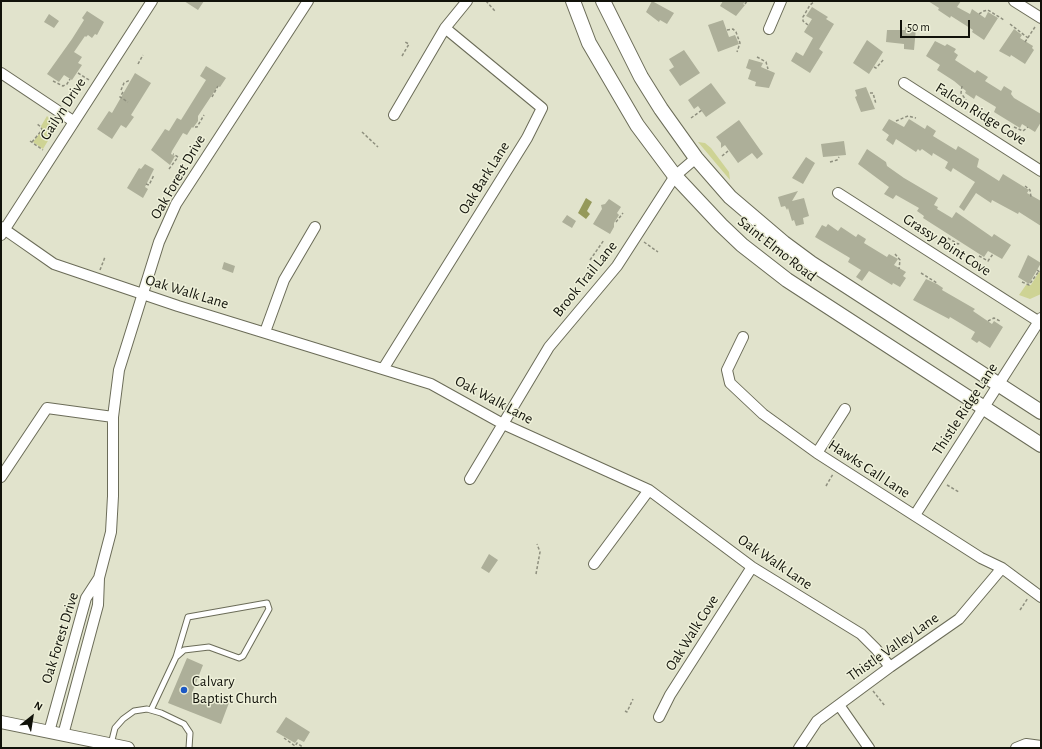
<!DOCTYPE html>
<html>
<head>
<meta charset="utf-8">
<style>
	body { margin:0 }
	#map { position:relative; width:1042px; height:749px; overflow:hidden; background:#e1e3cc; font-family:"Alegreya Sans",sans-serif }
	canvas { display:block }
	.frame { position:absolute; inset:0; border:2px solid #11120a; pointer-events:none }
	.north { position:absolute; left:12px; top:697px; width:40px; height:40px; -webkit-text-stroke:3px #eef0d9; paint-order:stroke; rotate:30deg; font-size:11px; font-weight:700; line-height:16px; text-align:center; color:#11120a }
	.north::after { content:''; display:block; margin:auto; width:14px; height:18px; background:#11120a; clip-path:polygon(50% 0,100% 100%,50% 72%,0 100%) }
	.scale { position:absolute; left:900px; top:20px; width:70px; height:18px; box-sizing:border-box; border:2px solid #11120a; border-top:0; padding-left:5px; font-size:12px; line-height:14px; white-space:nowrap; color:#11120a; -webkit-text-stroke:3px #eef0d9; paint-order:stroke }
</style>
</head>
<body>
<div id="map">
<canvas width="1042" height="749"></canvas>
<div class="frame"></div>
<div class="north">N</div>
<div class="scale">50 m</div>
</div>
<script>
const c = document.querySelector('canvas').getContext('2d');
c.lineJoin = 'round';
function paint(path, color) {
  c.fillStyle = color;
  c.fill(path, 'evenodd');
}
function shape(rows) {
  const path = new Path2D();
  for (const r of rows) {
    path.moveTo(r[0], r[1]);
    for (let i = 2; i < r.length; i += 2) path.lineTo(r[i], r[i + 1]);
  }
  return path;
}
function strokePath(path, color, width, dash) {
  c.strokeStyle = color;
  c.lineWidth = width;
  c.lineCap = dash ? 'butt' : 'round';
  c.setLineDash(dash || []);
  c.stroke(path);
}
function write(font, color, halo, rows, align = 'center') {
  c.font = font + ' "Alegreya Sans",sans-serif';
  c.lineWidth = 3;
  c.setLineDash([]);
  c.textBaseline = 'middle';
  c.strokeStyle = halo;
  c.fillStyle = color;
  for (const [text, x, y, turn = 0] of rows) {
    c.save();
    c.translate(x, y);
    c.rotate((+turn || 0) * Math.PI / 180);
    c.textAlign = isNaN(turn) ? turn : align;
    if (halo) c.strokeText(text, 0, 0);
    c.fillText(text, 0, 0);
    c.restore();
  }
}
paint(shape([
	[47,116,53,122,55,129,43,149,33,142,42,130,41,126],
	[698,142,705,143,711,148,729,172,730,180],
	[1039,272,1041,273,1041,294,1030,299,1019,295,1026,285,1031,285]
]), '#ced394');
paint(shape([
	[586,198,592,202,587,211,590,214,586,219,578,213]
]), '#95995a');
paint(shape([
	[184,1,204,1,198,10],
	[652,1,674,13,667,24,660,20,659,22,646,12],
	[723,1,746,1,743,4,745,5,736,16,720,6],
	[928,1,961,1,957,7,970,14,972,9,985,18,988,12,998,18,984,40,972,32,973,30,951,16,950,18,938,10,939,8],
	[812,7,828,17,826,19,834,24,819,49,823,52,810,73,791,61,796,52,803,56,813,38,804,32,812,19,806,16],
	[87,11,104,22,97,35,95,34,92,38,88,35,86,37,85,36,74,52,82,57,78,63,82,65,72,80,64,75,59,82,47,74,72,39,84,20,82,18],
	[49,14,59,21,54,28,44,22],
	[723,20,729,37,735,35,739,44,718,52,708,25],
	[905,27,916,28,914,50,904,49,904,44,886,42,887,30,905,30],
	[1014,29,1022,35,1020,38,1033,46,1032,48,1034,50,1025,64,1011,55,1010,57,999,51],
	[867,40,883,52,869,74,853,63],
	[935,41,945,46,947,44,956,49,954,52,958,55,955,60,975,73,977,70,988,77,985,81,1001,91,1004,86,1012,91,1011,94,1014,98,1041,114,1041,122,1035,132,1022,124,1020,128,994,112,996,107,976,95,974,99,965,93,966,91,954,81,937,70,940,65,926,56],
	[684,50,700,73,680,86,669,70,674,67,669,59],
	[749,59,763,63,761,67,775,73,769,88,755,86,756,82,748,79,751,70,746,68],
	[206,66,226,78,220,87,218,86,198,116,198,121,193,128,192,127,187,135,183,133,172,151,171,154,175,156,170,165,151,150,165,129,169,131,177,118,181,120,206,80,200,76],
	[135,73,151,83,131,115,134,117,126,128,121,125,112,139,97,129,109,111,112,113],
	[711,83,726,103,706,117,698,106,694,109,688,100],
	[866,87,875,109,861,112,855,97,857,96,855,90],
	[889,119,904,127,909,119,925,129,927,125,936,131,933,136,956,150,958,146,979,159,977,167,999,181,1003,174,1029,190,1027,193,1041,201,1041,226,1019,212,1018,214,992,200,991,203,976,193,964,211,959,207,975,182,953,168,951,172,945,168,948,162,933,153,932,156,922,149,920,151,918,149,916,152,896,139,893,145,886,140,889,135,882,130],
	[739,120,763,154,757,159,752,153,738,163,725,145,721,148,721,143,716,137],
	[844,141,846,155,823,157,821,144],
	[867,149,886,162,887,166,904,178,938,198,934,205,938,207,937,209,952,218,956,212,992,237,994,234,1011,245,1002,259,988,251,984,257,923,218,924,216,917,211,919,208,896,195,893,199,884,194,889,187,858,164],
	[806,157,815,163,803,184,792,178],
	[145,164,154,169,145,187,148,189,143,198,127,188,139,168,141,169],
	[798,191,792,201,804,198,809,216,803,218,804,224,796,226,794,220,792,221,788,208,787,210,785,206,781,207,778,197],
	[609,199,621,207,617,213,619,215,614,223,614,227,610,234,593,224,602,209,601,205,605,204],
	[567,215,576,221,572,228,562,222],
	[828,224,838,231,841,227,856,237,858,234,866,239,864,243,887,257,889,254,898,259,894,265,906,272,903,276,906,278,900,287,893,283,892,285,869,271,862,281,856,277,861,270,848,262,850,258,815,237,822,225,826,227],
	[1028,255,1041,263,1029,284,1018,277],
	[224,262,235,266,233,273,222,269],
	[926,279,937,284,943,288,942,290,975,309,973,311,992,324,994,321,1003,327,990,348,979,341,977,343,971,339,975,332,950,317,949,319,913,300],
	[489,554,498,560,489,573,481,568],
	[187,658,203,665,192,693,215,702,217,695,230,700,221,724,168,703],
	[286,717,310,732,304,742,298,739,295,743,276,732]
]), '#adaf99');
const service = shape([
	[151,710,176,657,188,617,267,603,269,609,243,656,239,658,209,647,184,650,176,657],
	[111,744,115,728,123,719,134,711,147,709,161,713,184,724,190,733,189,748]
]);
const minor = shape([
	[1014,1,1041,18],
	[769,29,781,1],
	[1,73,73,121],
	[904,83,1041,171],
	[394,115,445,28,467,1],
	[838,193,1041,323],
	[1,227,54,264,178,306,431,384,503,424,649,490,752,567,861,634,876,649,890,667],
	[1,235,152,1],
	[265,332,284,280,315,227],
	[743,337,727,370,730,383,763,414,817,453,981,558,1002,568,1041,597],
	[383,369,527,138,542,108,445,28],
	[817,453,845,409],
	[1,477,47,408,113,417],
	[470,479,549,347,617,266,675,176,696,158],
	[915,515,1041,318],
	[594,564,649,490],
	[839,705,869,748],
	[659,717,670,695,752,567],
	[49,732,86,598,99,578],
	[63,735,98,605,99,578,111,532,113,496,113,417,119,370,159,242,176,204,308,1],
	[799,748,817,721,890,667,959,619,1002,568],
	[1016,748,1026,744,1041,746]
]);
const tertiary = shape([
	[1,722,128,748]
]);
const secondary = shape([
	[573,1,589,43,637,125,675,176,721,225,742,245,787,280,1041,445],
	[603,1,641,77,661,109,696,158,730,197,784,243,811,263,1041,412]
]);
strokePath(service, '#6b6c58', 7);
strokePath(minor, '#6b6c58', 12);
strokePath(tertiary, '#6b6c58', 14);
strokePath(secondary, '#6b6c58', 16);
strokePath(shape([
	[486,1,495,11],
	[745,4,747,1],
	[979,14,984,11,988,10,1004,20],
	[1010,24,1028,38],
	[808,25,803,21,803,17,810,5,815,1],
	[727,30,733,29,736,32,740,43,737,52],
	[1025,42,1035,27],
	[402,56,409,44,405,42],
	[757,57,766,62,768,69],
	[138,64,143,55],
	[874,67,876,68,884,59],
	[78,73,89,80],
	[53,81,63,86,67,84,70,79],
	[962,86,961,93,966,100],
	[121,90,124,83,130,80],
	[123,92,120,97,128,102],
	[870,93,873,93,876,104],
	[212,97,218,86],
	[691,118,702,110],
	[896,121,908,116,916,118],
	[195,127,197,127,204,115],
	[1014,127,1023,131,1028,127],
	[362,132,378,147],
	[30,141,43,150],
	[32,142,42,130,41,127,37,124],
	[722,156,728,151],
	[830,162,837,160,839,157],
	[169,169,178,157,173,154],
	[146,184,149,185,154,175],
	[1025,186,1030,190,1031,197],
	[616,222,623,213],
	[948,238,958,244,961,243],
	[644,242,658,252],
	[895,254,900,260,899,269],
	[979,256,988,261,993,254],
	[590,260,604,240],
	[100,270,105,257],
	[1037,270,1041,273],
	[921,273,937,283],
	[1022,282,1029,285,1039,271],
	[988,321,994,318,1000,321],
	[947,485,959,492],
	[826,486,833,474],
	[536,574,540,552,537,544],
	[1020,610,1028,598],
	[873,691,885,706],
	[625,711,627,712,633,699],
	[284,738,295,746,297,743,304,748]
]), '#8e8f7e', 1.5, [3, 2]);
strokePath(service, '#fff', 5);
strokePath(minor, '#fff', 10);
strokePath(tertiary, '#fff', 12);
strokePath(secondary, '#fff', 14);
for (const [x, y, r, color] of [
	[184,690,4,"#1c58c4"]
]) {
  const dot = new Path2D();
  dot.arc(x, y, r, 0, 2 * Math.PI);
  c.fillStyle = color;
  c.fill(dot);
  strokePath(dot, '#eef0d9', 1.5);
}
write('15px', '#11120a', '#eef0d9', [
	["Gailyn Drive",63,109,-57],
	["Falcon Ridge Cove",981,114,32],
	["Oak Forest Drive",178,177,-60],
	["Oak Bark Lane",484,178,-58],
	["Grassy Point Cove",947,245,33],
	["Saint Elmo Road",777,249,38],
	["Brook Trail Lane",585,279,-51],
	["Oak Walk Lane",187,292,17],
	["Oak Walk Lane",494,400,28],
	["Thistle Ridge Lane",965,409,-57],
	["Hawks Call Lane",869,469,33],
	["Oak Walk Lane",775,562,34],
	["Oak Walk Cove",692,633,-58],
	["Oak Forest Drive",60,638,-73],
	["Thistle Valley Lane",893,647,-35]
]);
write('15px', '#11120a', '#eef0d9', [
	["Calvary",192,681],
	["Baptist Church",192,698]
], 'left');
</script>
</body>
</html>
